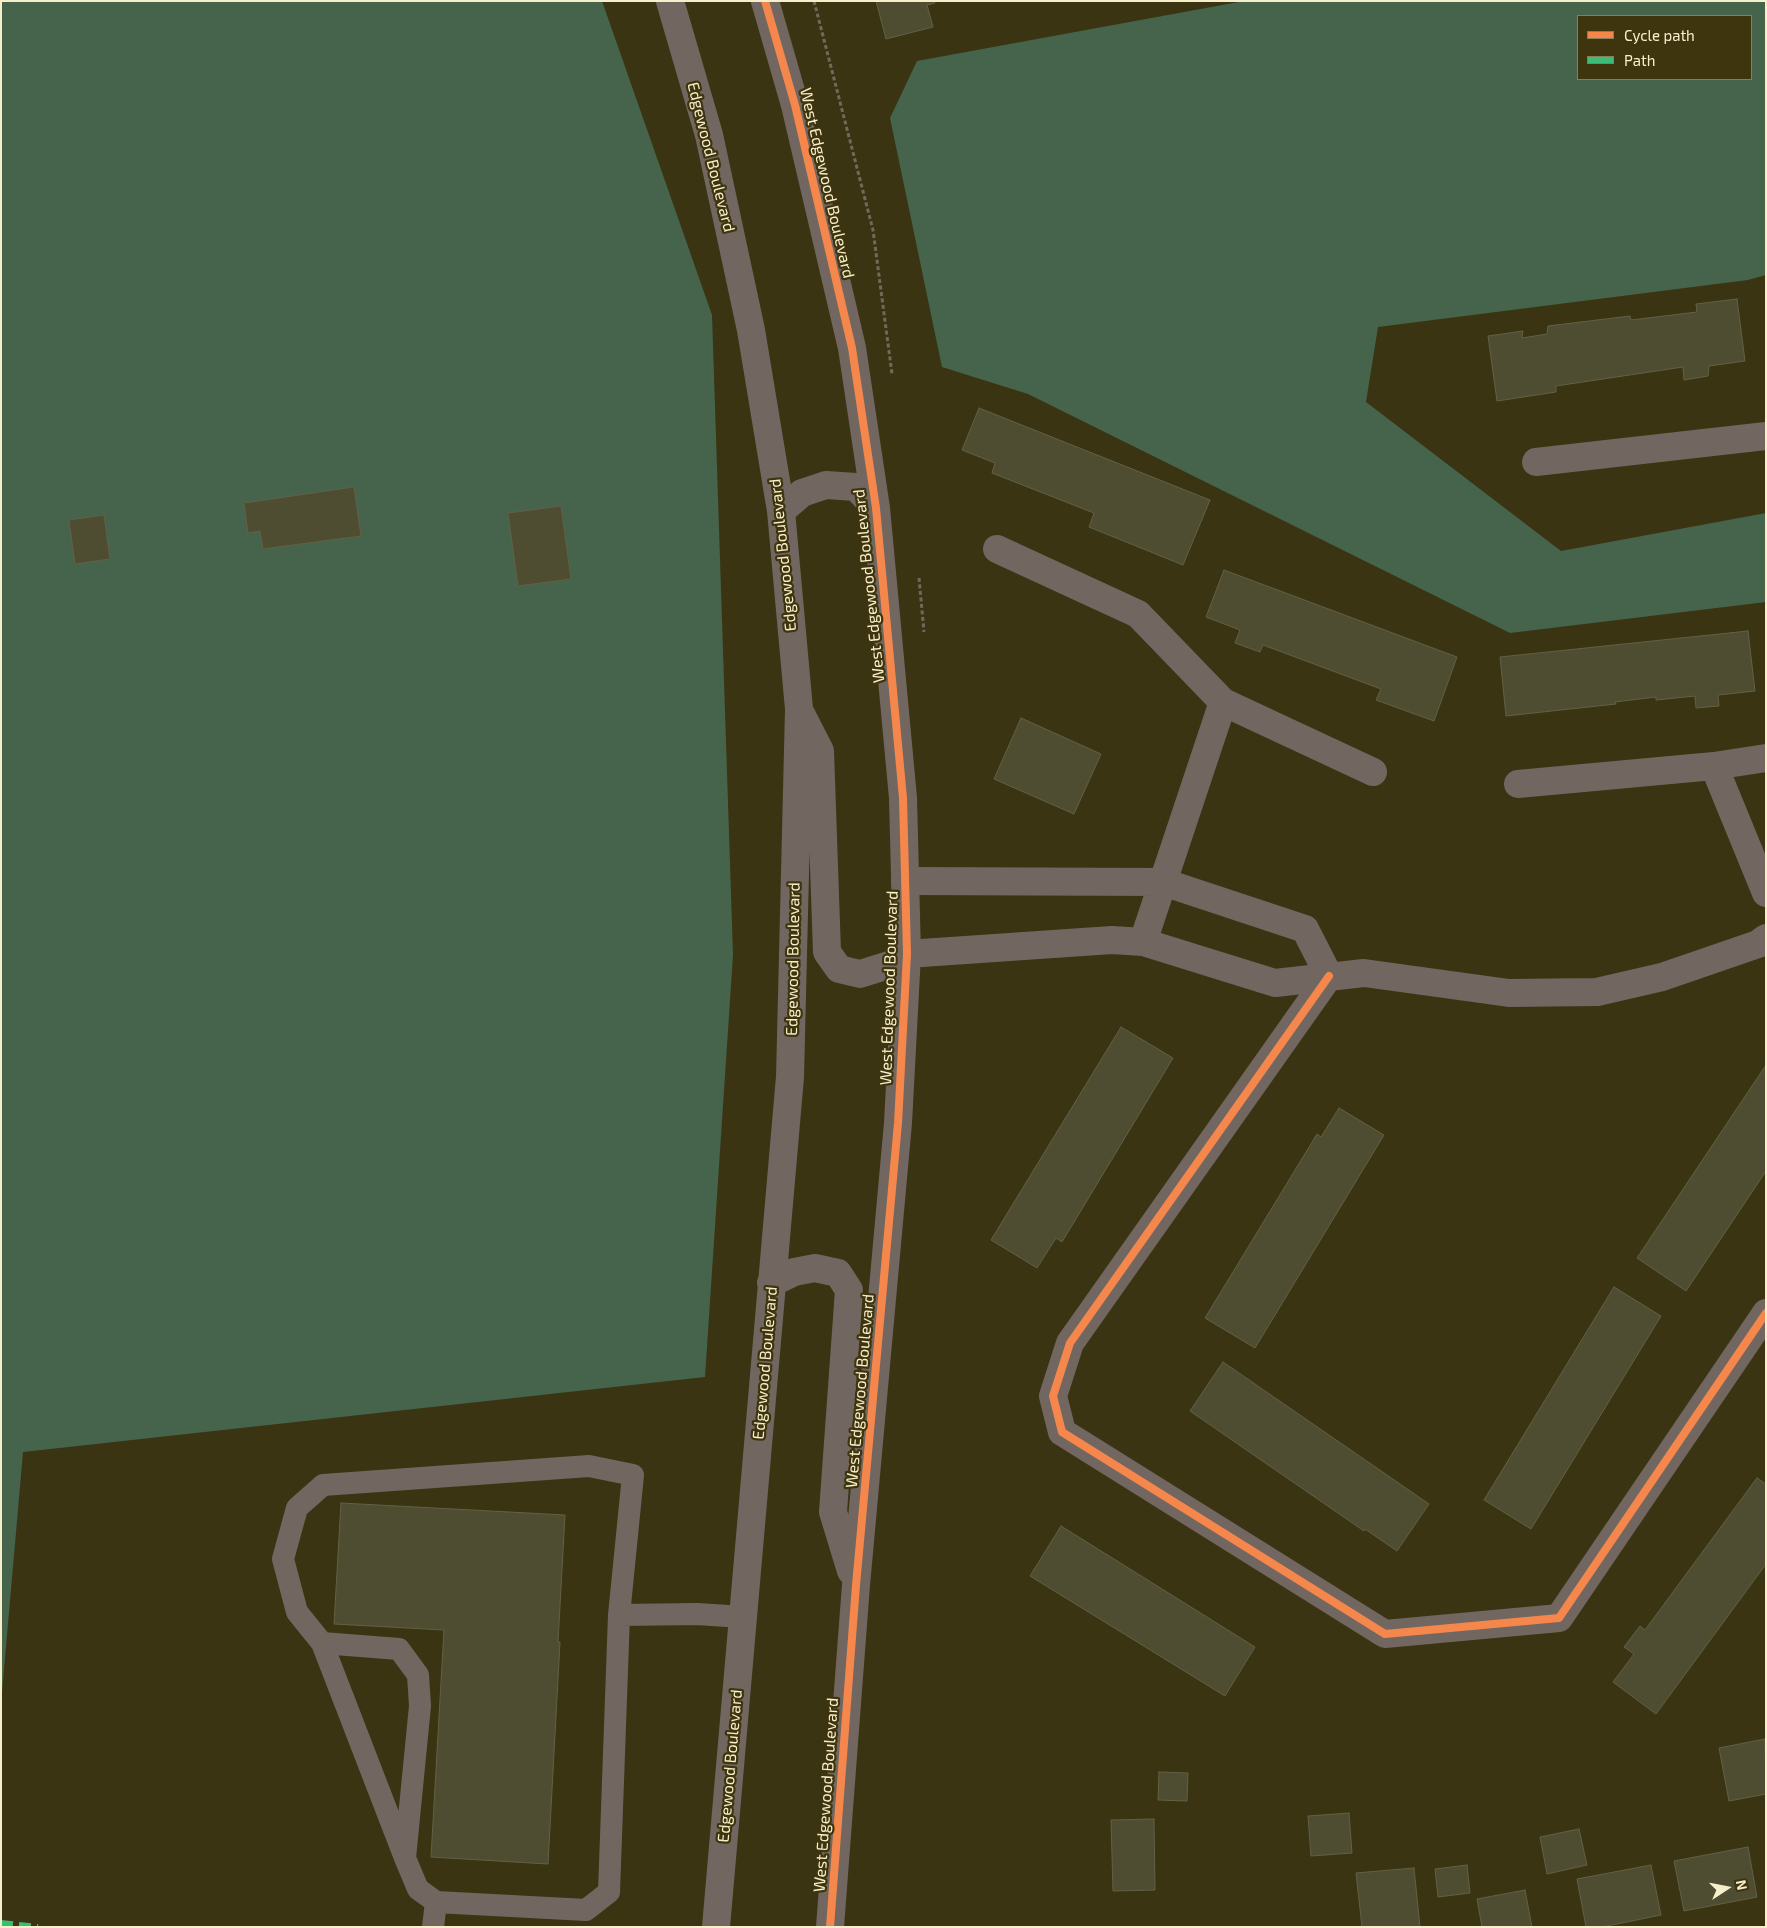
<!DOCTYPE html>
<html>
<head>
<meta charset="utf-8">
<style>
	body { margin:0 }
	#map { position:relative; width:1767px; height:1928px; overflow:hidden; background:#3a3413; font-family:"Exo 2",sans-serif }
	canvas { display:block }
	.frame { position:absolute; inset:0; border:2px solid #f7eecc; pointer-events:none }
	.legend { position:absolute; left:1577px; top:15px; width:175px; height:65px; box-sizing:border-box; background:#3e340e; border:1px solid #887e5a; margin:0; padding:6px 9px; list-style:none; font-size:15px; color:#f7eecc }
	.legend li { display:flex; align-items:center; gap:10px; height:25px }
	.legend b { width:25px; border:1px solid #887e5a }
	.north { position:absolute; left:1702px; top:1863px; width:50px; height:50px; -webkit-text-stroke:4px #3e340e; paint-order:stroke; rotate:79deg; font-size:14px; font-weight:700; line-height:20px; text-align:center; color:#f7eecc }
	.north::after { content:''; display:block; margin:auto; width:18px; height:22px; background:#f7eecc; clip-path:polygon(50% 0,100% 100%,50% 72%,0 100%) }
</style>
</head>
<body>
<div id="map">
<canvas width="1767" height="1928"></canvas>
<div class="frame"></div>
<ul class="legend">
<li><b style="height:6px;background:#f5874c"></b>Cycle path</li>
<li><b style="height:6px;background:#3abd76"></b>Path</li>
</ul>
<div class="north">N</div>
</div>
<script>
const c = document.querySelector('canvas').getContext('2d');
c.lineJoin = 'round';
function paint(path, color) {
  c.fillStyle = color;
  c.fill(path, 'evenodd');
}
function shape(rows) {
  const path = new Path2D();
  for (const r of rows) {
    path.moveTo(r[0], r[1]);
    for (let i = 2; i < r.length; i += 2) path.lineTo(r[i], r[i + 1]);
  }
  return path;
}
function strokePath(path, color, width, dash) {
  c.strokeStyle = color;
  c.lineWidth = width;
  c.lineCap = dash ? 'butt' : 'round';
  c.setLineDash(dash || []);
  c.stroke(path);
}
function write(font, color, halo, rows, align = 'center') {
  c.font = font + ' "Exo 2",sans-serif';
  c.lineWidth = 4.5;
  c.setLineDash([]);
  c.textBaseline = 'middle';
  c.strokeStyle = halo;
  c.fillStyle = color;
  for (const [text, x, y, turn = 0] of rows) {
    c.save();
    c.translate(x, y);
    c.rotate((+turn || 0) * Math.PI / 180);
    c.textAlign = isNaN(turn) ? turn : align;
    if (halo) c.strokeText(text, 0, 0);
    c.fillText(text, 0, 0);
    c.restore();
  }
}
paint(shape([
	[1,1,602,1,712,315,733,955,705,1377,23,1452,1,1704],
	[1244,1,1766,1,1766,275,1748,280,1378,327,1366,402,1561,551,1766,513,1766,602,1510,633,1028,394,942,367,890,118,917,61],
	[1578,16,1751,16,1751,79,1578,79]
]), '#45644b');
const building = shape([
	[876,1,934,1,935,3,927,5,933,27,886,39,876,1],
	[1737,299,1745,361,1709,366,1708,376,1684,380,1683,367,1556,386,1556,392,1497,401,1488,336,1523,331,1522,338,1547,334,1548,326,1630,316,1631,320,1697,312,1696,304,1737,299],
	[979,408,1210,500,1183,565,1089,527,1094,513,992,473,995,463,962,450,979,408],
	[354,487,361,536,263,549,260,531,248,533,244,503,354,487],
	[561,506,571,579,518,586,508,513,561,506],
	[104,515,110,559,75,564,69,520,104,515],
	[1224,570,1457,657,1434,721,1376,700,1381,689,1263,645,1260,652,1235,643,1240,630,1206,617,1224,570],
	[1748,631,1755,691,1718,695,1719,706,1696,708,1695,696,1656,700,1656,697,1615,702,1616,704,1506,716,1500,657,1748,631],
	[1021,718,1101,754,1074,814,994,779,1021,718],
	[1121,1027,1173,1058,1062,1242,1056,1238,1037,1268,991,1240,1121,1027],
	[1766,1065,1766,1171,1686,1291,1637,1258,1766,1065],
	[1339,1108,1384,1135,1255,1348,1205,1318,1317,1134,1321,1137,1339,1108],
	[1614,1287,1661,1316,1531,1529,1484,1500,1614,1287],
	[1223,1362,1429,1504,1397,1551,1365,1529,1364,1531,1190,1411,1223,1362],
	[1757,1478,1766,1484,1766,1564,1656,1714,1613,1682,1634,1654,1624,1647,1640,1626,1645,1630,1757,1478],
	[341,1503,565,1515,558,1642,560,1642,548,1864,431,1857,444,1630,334,1624,341,1503],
	[1061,1526,1255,1647,1225,1696,1030,1576,1061,1526],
	[1765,1739,1766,1794,1729,1801,1719,1748,1765,1739],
	[1159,1772,1188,1773,1187,1801,1158,1800,1159,1772],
	[1349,1813,1352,1853,1311,1856,1308,1816,1349,1813],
	[1154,1819,1155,1890,1113,1891,1111,1820,1154,1819],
	[1579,1829,1587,1865,1547,1874,1540,1837,1579,1829],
	[1748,1847,1757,1897,1684,1911,1674,1861,1748,1847],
	[1467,1865,1470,1893,1438,1897,1435,1869,1467,1865],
	[1651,1865,1661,1915,1602,1927,1586,1927,1577,1879,1651,1865],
	[1414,1868,1420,1927,1362,1927,1356,1873,1414,1868],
	[1525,1890,1532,1927,1482,1927,1477,1899,1525,1890]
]);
paint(building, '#4e4d31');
strokePath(building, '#626144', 1);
strokePath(shape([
	[814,1,873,230,892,374],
	[919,578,924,632]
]), '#716a5a', 3, [4, 2.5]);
strokePath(shape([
	[322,1643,399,1649,418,1675,420,1706,405,1858,418,1889,436,1902],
	[405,1858,322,1643,297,1612,283,1559,297,1508,323,1485,589,1466,633,1475,619,1615],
	[433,1927,436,1902,586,1910,609,1892,619,1615,697,1614,743,1617]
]), '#716760', 22);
strokePath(shape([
	[1536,462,1766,436],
	[997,549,1138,614,1223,702,1373,772],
	[1714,766,1766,893],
	[1518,784,1714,766,1766,758],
	[905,881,1163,882,1305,929,1329,976],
	[1143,942,1223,702],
	[907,954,1112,940,1143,942,1275,983,1364,973,1509,993,1597,992,1662,977,1758,944,1766,938],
	[1329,976,1070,1343,1053,1396,1062,1432,1385,1634,1559,1618,1766,1313]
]), '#716760', 28);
strokePath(shape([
	[670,1,709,135,751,330,781,511,799,709,790,1077,716,1927],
	[765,1,795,105,852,348,876,508,903,798,907,954,898,1123,856,1585,830,1927],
	[781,511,802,493,826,485,856,487,876,508],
	[800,712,820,751,827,952,839,969,860,974,892,964,907,954],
	[771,1283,794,1272,815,1268,838,1273,849,1290,833,1512,851,1571]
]), '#716760', 28);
strokePath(shape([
	[1,1923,38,1927]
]), '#3abd76', 6, [12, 6]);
strokePath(shape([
	[765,1,795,105,852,348,876,508,903,798,907,954,898,1123,856,1585,830,1927],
	[1329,976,1070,1343,1053,1396,1062,1432,1385,1634,1559,1618,1766,1313]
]), '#f5874c', 8);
write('16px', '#f7eecc', '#3e340e', [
	["Edgewood Boulevard",711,157,76],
	["West Edgewood Boulevard",827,183,77],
	["Edgewood Boulevard",783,555,-96],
	["West Edgewood Boulevard",869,586,-96],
	["Edgewood Boulevard",793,959,-89],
	["West Edgewood Boulevard",889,988,-88],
	["Edgewood Boulevard",765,1363,-85],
	["West Edgewood Boulevard",860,1391,-85],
	["Edgewood Boulevard",730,1766,-85],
	["West Edgewood Boulevard",826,1795,-86]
]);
</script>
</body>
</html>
